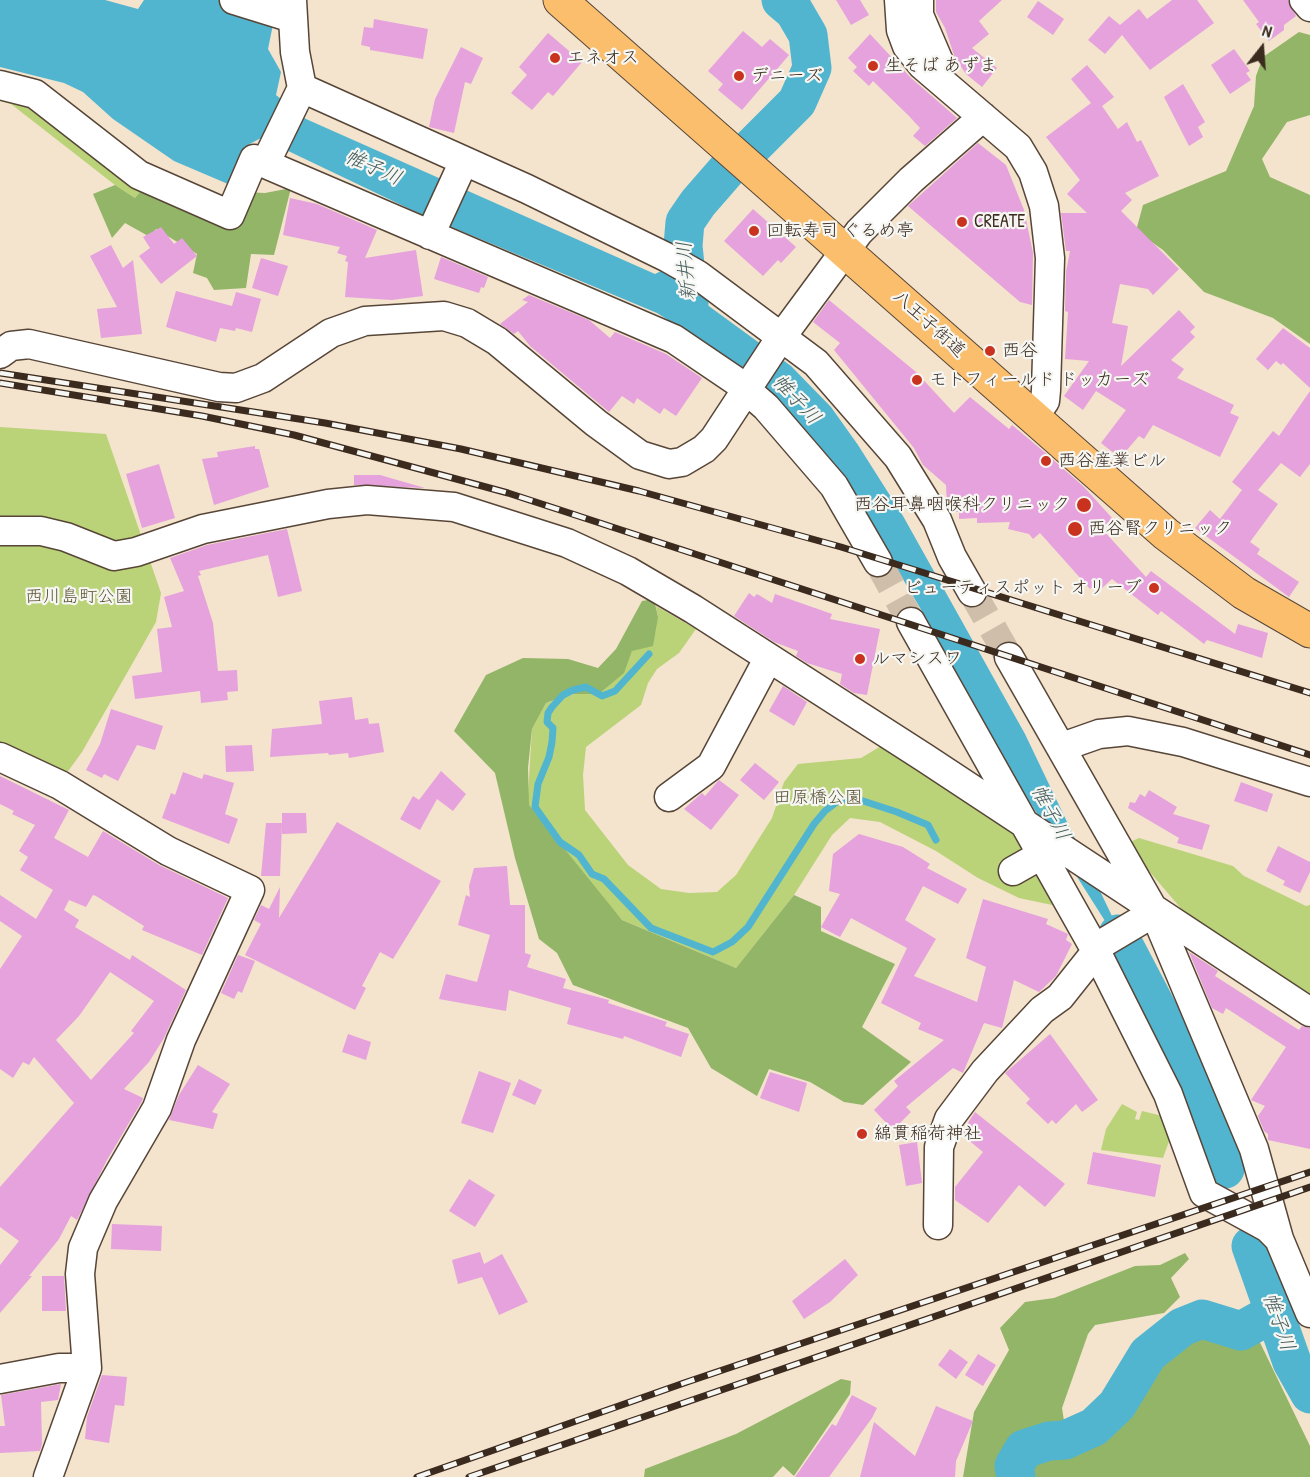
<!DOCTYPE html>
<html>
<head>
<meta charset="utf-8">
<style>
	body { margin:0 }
	#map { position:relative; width:1310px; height:1477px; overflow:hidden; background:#f4e3cd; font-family:"Patrick Hand",sans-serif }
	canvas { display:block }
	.north { position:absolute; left:1232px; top:18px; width:60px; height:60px; -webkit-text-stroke:4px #f6f6f2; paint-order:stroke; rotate:17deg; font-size:16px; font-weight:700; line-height:24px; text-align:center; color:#3b2a1e }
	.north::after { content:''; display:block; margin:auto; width:21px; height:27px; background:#3b2a1e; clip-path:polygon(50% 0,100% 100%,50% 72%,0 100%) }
</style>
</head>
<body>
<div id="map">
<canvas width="1310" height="1477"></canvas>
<div class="north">N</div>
</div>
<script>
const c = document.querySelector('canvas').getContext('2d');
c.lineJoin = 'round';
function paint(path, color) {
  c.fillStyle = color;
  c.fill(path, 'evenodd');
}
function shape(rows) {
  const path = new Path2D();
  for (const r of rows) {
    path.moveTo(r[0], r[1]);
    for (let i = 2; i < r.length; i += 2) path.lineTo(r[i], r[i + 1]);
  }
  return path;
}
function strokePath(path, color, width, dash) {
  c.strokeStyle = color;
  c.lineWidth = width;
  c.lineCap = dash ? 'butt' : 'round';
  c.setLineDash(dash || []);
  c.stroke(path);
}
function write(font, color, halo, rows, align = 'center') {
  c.font = font + ' "Patrick Hand","Klee One",sans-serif';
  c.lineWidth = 4.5;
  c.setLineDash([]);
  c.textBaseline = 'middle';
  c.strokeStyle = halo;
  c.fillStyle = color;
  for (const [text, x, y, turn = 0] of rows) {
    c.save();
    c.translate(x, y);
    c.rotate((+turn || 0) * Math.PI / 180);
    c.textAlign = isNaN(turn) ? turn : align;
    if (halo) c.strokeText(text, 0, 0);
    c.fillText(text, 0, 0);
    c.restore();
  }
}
paint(shape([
	[0,92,19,96,143,188,135,198,115,185,11,104,0,101],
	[0,427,106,434,161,593,156,622,82,752,61,781,0,752],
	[656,606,696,629,679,653,657,669,648,683,641,705,586,747,583,775,585,810,628,865,661,889,689,893,717,892,736,875,772,818,784,782,798,764,861,758,886,743,1018,830,1057,906,1019,898,978,878,936,851,880,822,850,818,832,835,794,895,736,968,622,920,527,810,532,729,546,703,574,694,599,694,623,673,632,651,658,617],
	[1139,838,1233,866,1244,876,1306,906,1310,905,1310,996,1255,966,1184,912,1126,844],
	[1122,1104,1137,1112,1135,1119,1139,1120,1142,1111,1171,1118,1172,1133,1163,1158,1101,1150,1106,1129]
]), '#bad378');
paint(shape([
	[1299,32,1310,35,1310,115,1287,122,1262,159,1270,177,1310,195,1310,344,1273,318,1204,292,1163,250,1136,231,1143,205,1226,171,1254,106,1256,76,1263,57],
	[115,185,135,198,143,188,203,213,245,192,265,193,291,188,274,255,251,254,246,288,214,290,207,278,193,273,197,254,156,229,150,237,125,223,112,238,93,194],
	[654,599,658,617,653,646,632,651,624,673,599,694,571,694,546,703,532,729,528,768,529,805,622,920,736,968,794,895,821,907,821,931,895,964,862,1027,911,1062,863,1105,844,1102,810,1082,769,1069,757,1096,711,1068,688,1028,573,985,557,953,539,939,515,858,495,773,454,731,486,675,523,658,568,659,598,668,616,649,642,601],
	[1185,1253,1189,1259,1171,1278,1180,1297,1164,1313,1095,1325,1088,1334,1062,1408,1064,1421,1075,1426,1097,1424,1115,1413,1131,1395,1119,1383,1133,1361,1179,1323,1199,1314,1222,1313,1237,1318,1253,1328,1310,1446,1310,1477,963,1477,974,1412,1009,1350,1000,1328,1025,1302,1054,1298,1135,1266,1160,1265],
	[841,1379,851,1381,850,1394,794,1476,783,1466,773,1477,644,1477,645,1469,736,1434]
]), '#93b568');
paint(shape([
	[0,0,105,0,138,9,144,0,278,0,268,49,281,72,276,95,306,119,655,274,667,268,698,285,695,296,791,366,831,407,858,445,903,516,1025,734,1143,981,998,752,926,618,863,512,697,338,657,313,418,213,261,138,244,147,228,184,174,161,113,119,83,92,64,83,0,67]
]), '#51b5d0');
strokePath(shape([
	[649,654,615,691,602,696,586,687,573,690,563,695,552,707,548,713,547,722,553,728,552,742,549,757,538,784,535,807,560,842,579,855,592,874,604,879,651,928,713,952,732,942,748,927,814,824,825,811,838,801,854,798,897,812,928,825,936,840]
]), '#51b5d0', 7);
strokePath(shape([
	[753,146,797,102,812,68,808,35,794,11,781,0],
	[689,304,683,246,685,222,698,203,725,172],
	[1118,934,1184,1060,1225,1169],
	[1251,1246,1292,1362,1310,1394],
	[1016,1477,1014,1466,1024,1449,1049,1441,1065,1440,1094,1427,1117,1405,1148,1354,1182,1327,1202,1319,1241,1331,1273,1313]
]), '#51b5d0', 39);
paint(shape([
	[836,0,860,0,869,15,851,25],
	[936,0,1002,0,979,21,989,34,972,48,997,68,982,87,966,74,955,58,945,28,936,12],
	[1172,0,1197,0,1214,23,1150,70,1122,35,1105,54,1088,40,1109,16,1120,25,1139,9,1147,19],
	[1243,0,1288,0,1296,16,1284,25,1284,30,1269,41,1256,24,1259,22],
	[1038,1,1064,19,1053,35,1027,17],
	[374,19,428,29,423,59,370,50,370,47,361,45,364,27,373,28],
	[743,31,762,47,770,39,789,55,742,110,718,90,723,84,708,71],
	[548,33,582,62,553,96,548,92,532,110,511,93,527,75,519,67],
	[870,34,911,78,957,118,925,146,913,136,920,128,909,116,873,81,869,86,853,71,857,67,848,58],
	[461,47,483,58,471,84,465,82,454,133,429,127,435,99],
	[1234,49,1250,71,1246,73,1251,80,1230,94,1211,65],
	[1087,65,1114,97,1102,106,1118,129,1127,122,1137,142,1141,140,1159,176,1125,193,1132,200,1121,211,1179,269,1153,295,1148,289,1120,284,1112,323,1128,326,1121,366,1179,310,1195,327,1190,332,1195,337,1171,360,1184,369,1177,378,1234,405,1230,413,1239,417,1220,457,1153,425,1144,439,1139,436,1120,458,1101,443,1126,410,1096,391,1083,410,1064,396,1089,361,1065,359,1068,312,1065,311,1066,272,1070,251,1066,251,1061,213,1087,213,1067,194,1080,180,1046,137,1091,103,1071,79],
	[1183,84,1205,122,1198,127,1203,137,1189,146,1164,97],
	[978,143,1006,165,1024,210,1033,253,1032,305,1020,302,908,206],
	[290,198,317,204,377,230,365,258,416,250,423,296,392,300,345,297,348,262,345,261,347,256,337,253,340,247,283,235],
	[753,209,796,247,781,263,778,260,763,276,724,241],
	[161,227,174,244,182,238,197,256,161,284,139,256,150,248,143,237],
	[111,245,123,268,133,260,142,334,101,338,97,309,117,307,90,256],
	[441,257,488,277,484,288,481,287,479,293,434,279],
	[261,258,288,266,278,296,252,288],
	[176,291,232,306,236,292,261,299,252,332,236,328,235,331,220,328,216,342,166,327],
	[529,295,589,320,610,338,615,332,666,354,702,378,676,416,664,408,660,414,637,398,634,404,622,396,609,412,530,346,518,331,514,334,500,324,528,302,522,300],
	[829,300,916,372,954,413,970,397,1009,429,1012,425,1042,450,1083,486,1113,519,1102,529,1146,577,1151,571,1235,634,1238,624,1268,633,1262,658,1207,640,1204,644,1161,611,1158,615,1112,579,1101,589,1096,583,1090,589,1040,533,1033,539,1029,534,1008,529,1010,522,977,523,977,518,959,519,959,512,952,512,947,506,946,485,923,465,914,448,834,350,840,343,813,322],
	[1283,328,1310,348,1310,388,1283,363,1281,365,1276,361,1268,370,1256,359],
	[1310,391,1310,464,1300,477,1281,463,1258,490,1278,504,1250,542,1260,549,1257,554,1299,582,1289,597,1195,528,1210,510,1220,519,1242,490,1232,482,1273,431,1279,436],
	[255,446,255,449,259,449,269,487,214,505,202,459,218,457,217,452],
	[159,464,175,518,142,528,126,474],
	[354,475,380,475,425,488,354,485],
	[287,529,302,591,278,597,268,555,199,571,201,575,198,576,213,623,218,671,237,670,238,691,227,692,228,700,201,703,200,691,135,699,132,676,162,672,157,629,172,627,164,597,184,591,170,558,207,545],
	[749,593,754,597,757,594,772,603,775,594,832,614,830,619,880,629,867,695,854,693,840,684,842,674,807,663,796,656,798,651,774,642,734,616],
	[783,686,807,702,794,726,769,711],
	[352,697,355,720,368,718,369,724,379,723,384,752,349,758,348,753,329,755,328,753,270,757,272,729,322,724,319,701],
	[111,709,163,726,155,750,137,745,118,781,104,774,102,778,86,770,100,744],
	[252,745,254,771,226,772,225,746],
	[755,763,779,782,764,800,740,780],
	[441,771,466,794,453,811,437,799,420,830,400,819,413,796,419,800],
	[183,772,202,779,204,774,234,783,225,814,238,819,229,844,162,818,171,793,175,795],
	[0,776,69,810,54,838,88,857,103,831,159,865,228,898,202,955,142,930,144,926,96,896,93,895,86,907,69,900,64,910,79,920,75,927,130,960,132,955,186,990,164,1038,149,1062,124,1089,143,1098,142,1101,107,1160,77,1220,71,1216,59,1239,29,1276,32,1276,0,1313,0,1265,19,1241,0,1227,0,1187,74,1103,34,1057,29,1065,23,1062,13,1078,0,1069,0,969,22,936,0,921,0,895,36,919,53,890,20,870,28,857,19,851,35,825,12,814,14,811,0,804],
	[110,972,154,1001,131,1031,134,1033,91,1080,56,1040,79,1016],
	[719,780,739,795,711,830,684,809,702,793,705,796],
	[1241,782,1273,794,1267,812,1234,801],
	[1149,790,1177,807,1173,814,1210,825,1202,850,1177,843,1179,838,1128,808,1130,802,1135,803,1140,794,1145,797],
	[282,813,306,813,307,833,282,834,282,824,280,876,261,876,266,823,282,823],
	[337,822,441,881,393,959,380,952,362,986,366,988,355,1010,245,955,261,924,254,920,261,905,269,909,280,887,279,918],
	[859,834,903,847,930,864,927,868,967,889,958,904,923,886,905,920,936,939,914,976,977,1002,986,967,966,958,983,899,1048,919,1046,924,1068,934,1066,940,1072,944,1056,976,1039,992,1014,980,1002,1028,984,1023,963,1073,953,1068,906,1107,911,1112,893,1130,874,1110,898,1086,894,1081,944,1040,918,1029,921,1023,881,1003,907,948,851,918,840,937,821,927,840,894,829,891,833,854],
	[1278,846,1310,862,1310,872,1300,893,1283,885,1285,881,1266,871],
	[507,866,510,905,525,905,525,953,531,955,527,967,566,979,563,988,609,1000,608,1003,667,1022,665,1026,689,1034,681,1057,624,1036,623,1039,567,1024,571,1008,509,990,506,1011,439,999,446,974,477,982,490,935,458,925,466,895,470,897,469,886,474,868],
	[1189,952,1218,971,1215,976,1299,1030,1302,1026,1310,1028,1310,1149,1268,1140,1268,1134,1264,1131,1258,1116,1265,1106,1251,1100,1286,1047,1226,1008,1223,1014,1212,1008],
	[238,955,255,961,242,993,238,991,234,999,221,993],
	[348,1034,371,1042,366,1060,342,1052],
	[1050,1034,1098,1100,1082,1112,1076,1104,1056,1124,1052,1120,1048,1124,1026,1103,1030,1099,1005,1073],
	[198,1065,230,1084,212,1112,218,1114,213,1129,169,1120,179,1095],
	[479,1071,511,1083,493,1133,461,1123],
	[770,1072,807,1083,799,1112,760,1098],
	[519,1079,542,1090,535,1105,512,1095],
	[975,1112,1065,1184,1045,1207,1019,1185,988,1223,955,1200,955,1187,983,1152,961,1134],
	[917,1142,922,1183,906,1186,899,1145],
	[1093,1152,1161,1165,1155,1197,1087,1184],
	[469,1179,495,1195,475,1227,449,1211],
	[112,1224,162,1226,161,1251,111,1249],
	[480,1252,484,1264,502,1254,528,1302,499,1315,482,1277,458,1284,452,1260],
	[845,1259,858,1275,830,1302,804,1319,792,1301],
	[42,1276,64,1276,66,1311,42,1311],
	[950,1349,968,1362,956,1379,938,1365],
	[978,1354,996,1365,983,1386,965,1375],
	[102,1375,127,1377,124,1406,115,1405,109,1443,85,1439,87,1417],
	[61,1384,58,1400,41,1402,42,1444,40,1451,0,1453,0,1426,5,1426,1,1395],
	[852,1395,877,1408,872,1418,829,1477,795,1477,832,1424,836,1426],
	[936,1406,973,1421,956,1461,955,1477,860,1477,874,1422,915,1456]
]), '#e5a2dc');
strokePath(shape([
	[878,562,911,622],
	[972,592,1009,657]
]), '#cfbeaa', 28, [28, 14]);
const minor = shape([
	[234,0,292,18],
	[292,0,295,52,302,88,527,189,668,258,698,275,816,363,898,457,937,520,952,557,972,592],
	[899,0,901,30,907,46,922,65,1018,147,1033,172,1044,206,1050,258,1046,390,1045,401,1033,418],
	[919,0,919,15,940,64,933,73],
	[1304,0,1310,7],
	[0,85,35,94,139,175,230,215,254,159,674,339,736,381,766,407,834,486,878,562],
	[265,164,302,88],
	[430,235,464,161],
	[0,354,11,346,29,344,219,387,236,388,263,378,331,333,365,321,444,316,467,323,497,341,596,423,640,455,669,464,682,462,704,449,714,439,777,343,859,232,911,180,983,117],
	[0,531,41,531,66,537,114,556,136,552,203,529,328,504,367,500,454,507,567,543,628,571,693,609,925,758,1310,1012],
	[911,622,1096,951,1168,1094,1204,1193,1268,1228,1279,1239],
	[1009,657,1153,909,1254,1149,1279,1239,1310,1313],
	[1062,747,1099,734,1128,731,1183,742,1310,782],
	[0,757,60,785,168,851,250,890,181,1040,157,1108,103,1201,83,1248,80,1274,87,1368,48,1477],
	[669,797,711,766,768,659],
	[1013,871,1043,854],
	[938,1225,939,1147,949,1119,985,1071,1042,1010,1060,997,1103,943,1140,921,1153,909],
	[0,1379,59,1368,87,1368]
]);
const highway = shape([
	[560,0,1166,534,1244,593,1310,631]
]);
strokePath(minor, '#574638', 31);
strokePath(highway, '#574638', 35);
strokePath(minor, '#fff', 28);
strokePath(highway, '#fabe6d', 33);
const rail = shape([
	[0,373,325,423,461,449,639,491,841,547,1310,693],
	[0,383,202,416,294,435,508,493,1310,755],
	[417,1477,684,1383,1310,1172],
	[469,1477,1310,1187]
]);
strokePath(rail, '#3b2a1e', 7);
strokePath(rail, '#f6f6f2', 4.5, [14]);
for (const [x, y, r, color] of [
	[555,58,6,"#c8321e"],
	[873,66,6,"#c8321e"],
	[739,76,6,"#c8321e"],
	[962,222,6,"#c8321e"],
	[754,231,6,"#c8321e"],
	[990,351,6,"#c8321e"],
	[917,380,6,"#c8321e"],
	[1046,461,6,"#c8321e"],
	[1084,505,8,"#c8321e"],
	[1075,529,8,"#c8321e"],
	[1154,588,6,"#c8321e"],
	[860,659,6,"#c8321e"],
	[862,1134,6,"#c8321e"]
]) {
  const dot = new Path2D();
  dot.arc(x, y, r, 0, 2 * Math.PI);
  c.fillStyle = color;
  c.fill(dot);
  strokePath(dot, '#f6f6f2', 2);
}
write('18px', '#3b2a1e', '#f6f6f2', [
	["エネオス",567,58],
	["生そば あずま",885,66],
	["デニーズ",751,76],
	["CREATE",974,222],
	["回転寿司 ぐるめ亭",766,231],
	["西谷",1002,351],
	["モトフィールド ドッカーズ",929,380],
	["西谷産業ビル",1058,461],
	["西谷耳鼻咽喉科クリニック",1070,505,"right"],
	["西谷腎クリニック",1088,529],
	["ビューティスポット オリーブ",1142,588,"right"],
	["ルマシスワ",872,659],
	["綿貫稲荷神社",874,1134]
], 'left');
write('18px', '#3b2a1e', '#f6f6f2', [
	["八王子街道",929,324,42]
]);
write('18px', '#5b5434', '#f6f6f2', [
	["西川島町公園",79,597],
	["田原橋公園",818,798]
]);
write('italic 20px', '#435b5c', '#f6f6f2', [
	["帷子川",373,168,24],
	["新井川",687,271,-94],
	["帷子川",796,400,47],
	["帷子川",1050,813,62],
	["帷子川",1278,1322,71]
]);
</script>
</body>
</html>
